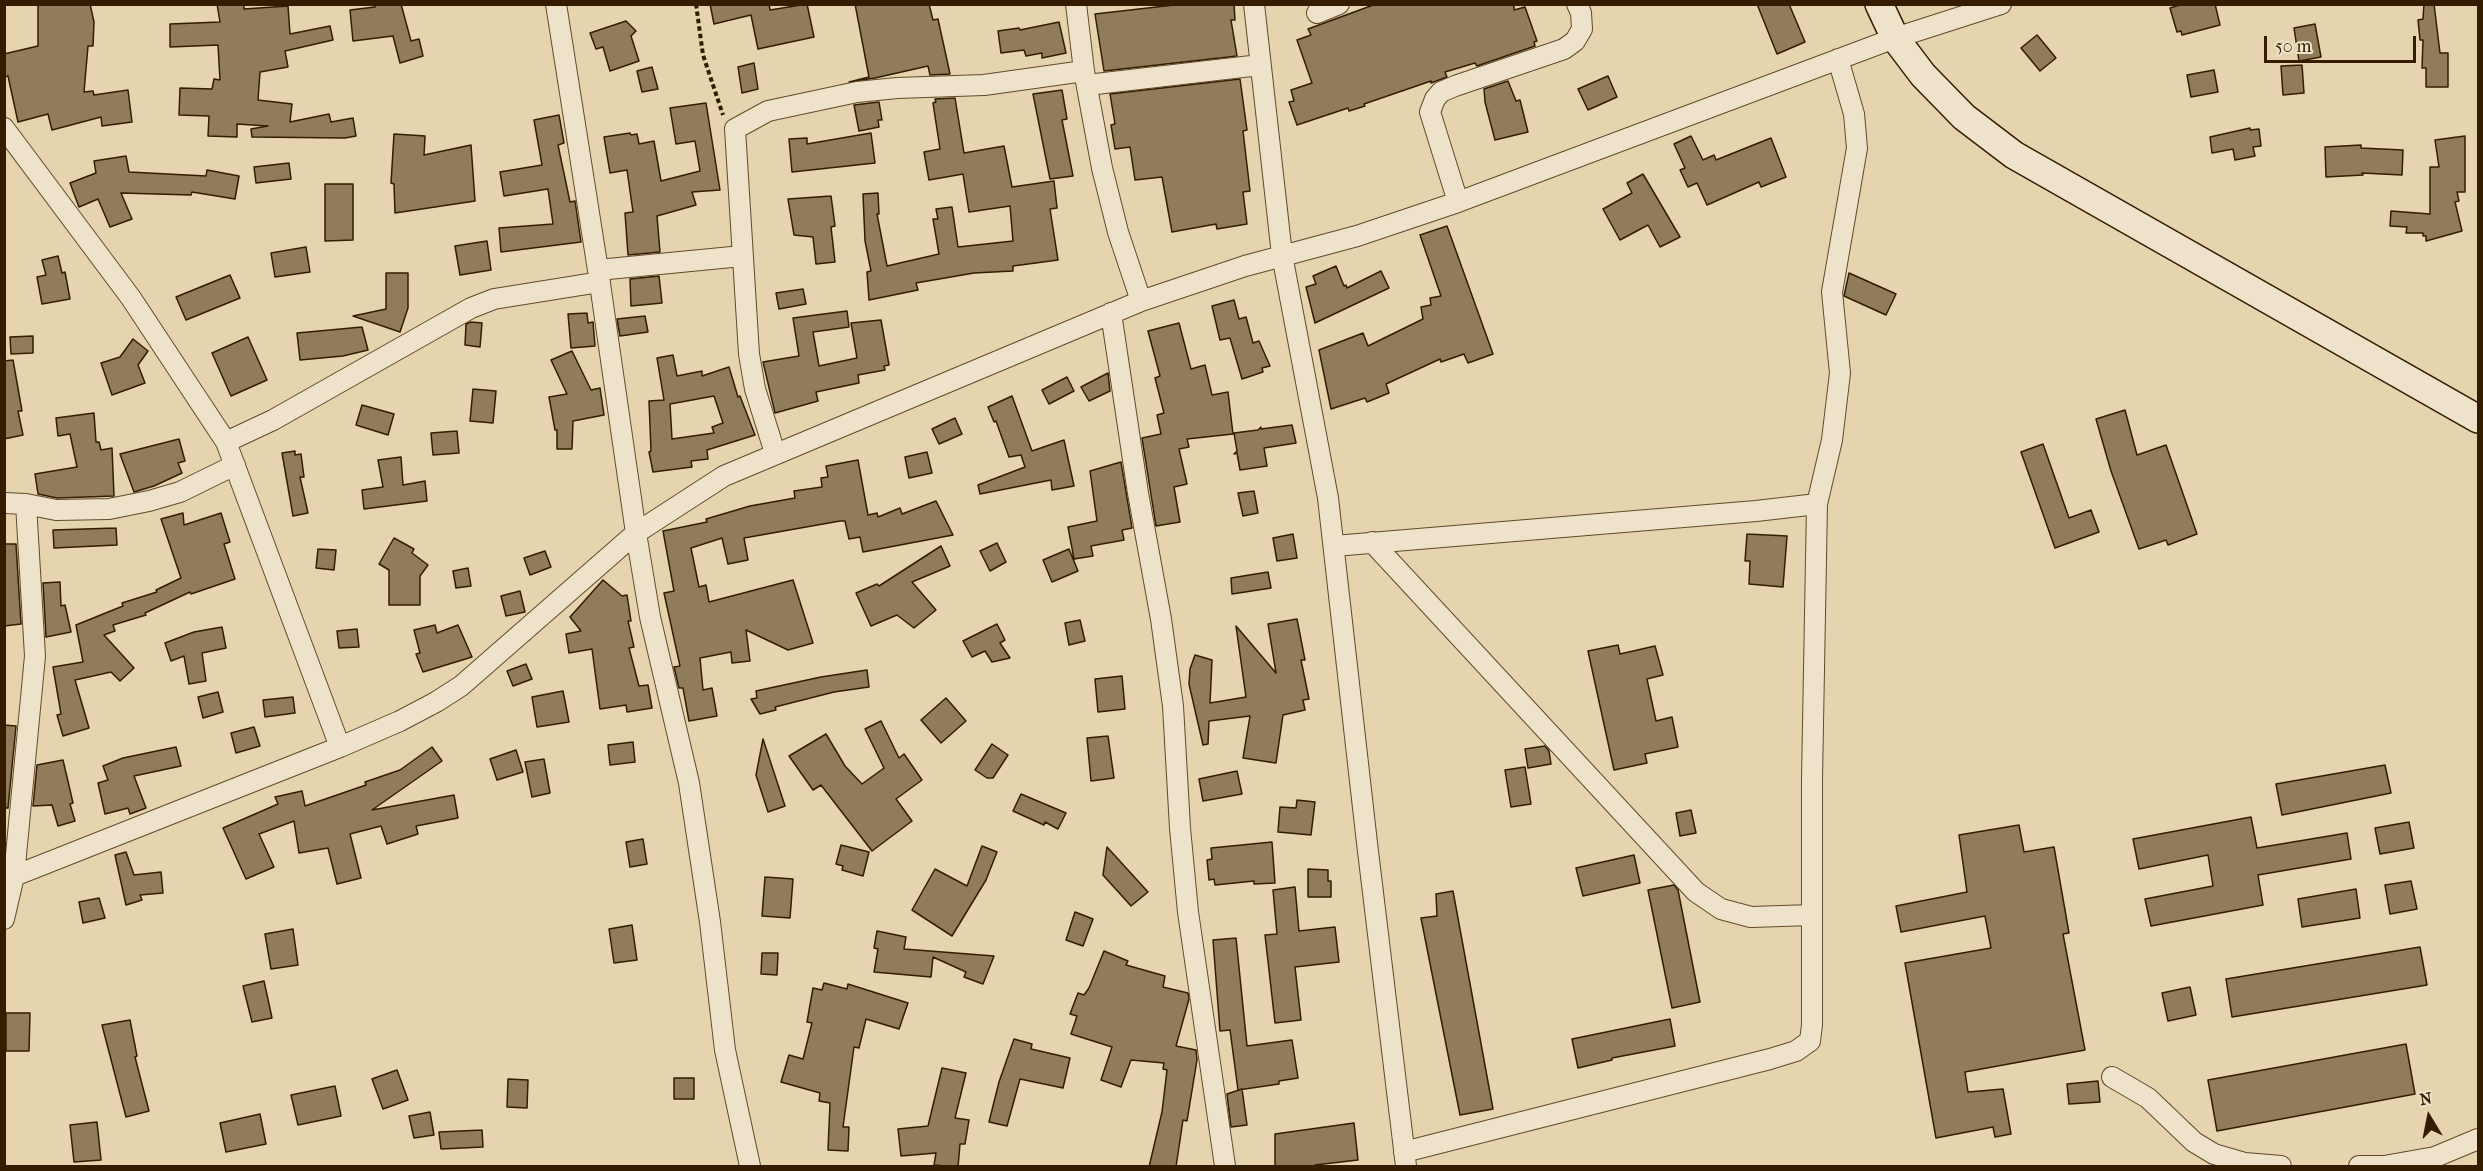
<!DOCTYPE html>
<html>
<head>
<meta charset="utf-8">
<style>
	body { margin:0 }
	#map { position:relative; width:2483px; height:1171px; overflow:hidden; background:#e5d4ad; font-family:"IM FELL French Canon",serif }
	canvas { display:block }
	.frame { position:absolute; inset:0; border:6px solid #331c00; pointer-events:none }
	.north { position:absolute; left:2399px; top:1087px; width:60px; height:60px; -webkit-text-stroke:4px #eee3ca; paint-order:stroke; rotate:350deg; font-size:16px; font-weight:700; line-height:24px; text-align:center; color:#331c00 }
	.north::after { content:''; display:block; margin:auto; width:21px; height:27px; background:#331c00; clip-path:polygon(50% 0,100% 100%,50% 72%,0 100%) }
	.scale { position:absolute; left:2264px; top:36px; width:152px; height:27px; box-sizing:border-box; border:3px solid #331c00; border-top:0; padding-left:8px; font-size:18px; line-height:21px; white-space:nowrap; color:#331c00; -webkit-text-stroke:4px #eee3ca; paint-order:stroke }
</style>
</head>
<body>
<div id="map">
<canvas width="2483" height="1171"></canvas>
<div class="frame"></div>
<div class="north">N</div>
<div class="scale">50 m</div>
</div>
<script>
const c = document.querySelector('canvas').getContext('2d');
c.lineJoin = 'round';
function paint(path, color) {
  c.fillStyle = color;
  c.fill(path, 'evenodd');
}
function shape(rows) {
  const path = new Path2D();
  for (const r of rows) {
    path.moveTo(r[0], r[1]);
    for (let i = 2; i < r.length; i += 2) path.lineTo(r[i], r[i + 1]);
  }
  return path;
}
function strokePath(path, color, width, dash) {
  c.strokeStyle = color;
  c.lineWidth = width;
  c.lineCap = dash ? 'butt' : 'round';
  c.setLineDash(dash || []);
  c.stroke(path);
}
const building = shape([
	[38,4,90,4,94,22,93,46,88,46,84,92,93,91,94,95,128,90,132,122,102,126,101,117,52,130,48,114,18,122,8,76,4,77,4,54,38,46,38,4],
	[217,4,244,4,244,9,288,6,290,34,330,26,333,40,285,51,288,67,260,72,258,100,292,104,290,122,329,114,331,122,353,118,356,136,345,138,252,137,251,129,268,126,237,124,237,137,208,136,209,116,179,115,180,88,212,89,214,79,220,80,218,45,170,47,170,24,220,22,217,4],
	[374,4,401,4,411,41,419,39,423,56,400,63,393,36,353,41,350,10,375,7,374,4],
	[710,4,769,4,770,10,807,4,814,37,758,49,751,15,714,24,710,4],
	[855,4,929,4,933,20,938,19,950,74,930,75,928,66,875,78,849,82,869,77,855,4],
	[1183,4,1234,4,1235,20,1231,20,1237,56,1104,71,1095,14,1183,4],
	[1376,4,1514,4,1514,10,1525,7,1537,41,1534,42,1535,46,1477,66,1475,63,1445,72,1447,77,1431,83,1431,81,1364,104,1365,106,1349,111,1348,108,1297,125,1289,102,1294,101,1291,90,1312,83,1297,40,1311,35,1308,29,1376,4],
	[1757,4,1789,4,1805,42,1777,54,1757,4],
	[2183,4,2215,4,2220,25,2182,35,2181,31,2177,32,2170,8,2183,4],
	[2424,4,2434,4,2440,53,2448,53,2448,87,2426,87,2426,68,2422,68,2423,40,2420,40,2418,20,2423,19,2424,4],
	[626,21,636,31,631,36,639,61,610,71,603,47,596,49,590,33,626,21],
	[1059,22,1066,53,1042,58,1042,53,1026,56,1024,50,1001,53,998,31,1019,28,1020,30,1059,22],
	[2315,24,2321,57,2299,61,2294,28,2315,24],
	[2037,35,2056,58,2040,71,2021,48,2037,35],
	[754,63,758,89,742,93,738,67,754,63],
	[2302,65,2304,93,2283,95,2281,66,2302,65],
	[652,67,658,89,642,92,637,71,652,67],
	[2214,70,2218,92,2191,97,2187,75,2214,70],
	[1608,76,1617,97,1588,110,1578,89,1608,76],
	[1240,79,1247,130,1243,131,1250,191,1243,192,1247,224,1217,229,1216,224,1172,232,1162,177,1135,180,1130,147,1115,149,1111,125,1115,124,1110,94,1240,79],
	[1508,81,1516,101,1520,100,1528,132,1495,140,1485,102,1484,89,1508,81],
	[1062,90,1067,119,1062,120,1073,176,1050,179,1033,94,1062,90],
	[955,98,964,153,1004,146,1012,187,1054,181,1057,208,1050,209,1058,260,1013,266,1013,271,974,273,916,283,918,290,869,300,867,272,871,271,865,241,863,194,878,193,879,214,877,214,887,266,939,254,933,219,938,219,936,209,952,207,958,247,1013,241,1010,206,969,212,963,174,929,180,924,152,940,149,933,103,936,102,935,99,955,98],
	[879,102,882,120,878,120,879,127,859,131,854,105,879,102],
	[706,103,720,190,692,192,696,205,657,216,660,252,628,255,625,213,633,212,627,170,610,173,604,137,630,133,631,135,637,134,639,144,654,141,661,181,700,171,695,141,676,144,670,108,706,103],
	[559,115,564,143,558,145,570,202,575,201,581,242,501,252,499,228,553,224,548,189,504,196,500,172,542,165,534,120,559,115],
	[2250,128,2250,130,2259,129,2261,146,2253,147,2255,156,2235,160,2233,149,2212,153,2210,137,2250,128],
	[871,133,875,163,792,172,789,139,807,138,807,144,871,133],
	[394,134,425,136,424,155,471,145,475,201,395,213,394,184,391,183,394,134],
	[1691,136,1703,160,1714,155,1716,160,1771,138,1786,177,1761,187,1759,182,1707,205,1697,183,1688,187,1680,170,1685,168,1674,144,1691,136],
	[2465,136,2465,192,2457,192,2459,201,2455,202,2462,231,2426,241,2426,236,2423,236,2423,233,2406,233,2407,227,2390,226,2391,211,2430,214,2430,167,2439,167,2435,140,2465,136],
	[2361,145,2361,148,2403,150,2402,175,2362,173,2363,175,2326,177,2325,147,2361,145],
	[126,156,129,172,206,176,207,170,239,176,235,199,192,192,191,195,121,193,132,219,110,227,98,199,79,207,70,183,96,173,94,161,126,156],
	[289,163,291,179,256,183,254,167,289,163],
	[1643,174,1680,237,1660,247,1648,225,1620,240,1603,209,1632,193,1627,183,1643,174],
	[325,184,353,184,353,240,325,241,325,184],
	[831,196,835,226,831,227,835,262,816,264,813,237,794,235,788,199,831,196],
	[1447,226,1493,354,1468,363,1464,354,1441,362,1440,359,1386,384,1389,393,1367,402,1365,398,1331,409,1319,350,1363,333,1368,346,1423,319,1421,307,1431,305,1430,298,1441,296,1420,235,1447,226],
	[487,241,491,270,460,275,455,246,487,241],
	[306,247,310,272,275,277,271,253,306,247],
	[58,256,62,273,65,272,70,299,42,304,37,277,46,275,42,260,58,256],
	[1336,266,1344,286,1346,285,1347,288,1381,271,1389,288,1315,323,1306,287,1316,284,1313,276,1336,266],
	[386,273,408,273,408,308,400,332,353,316,386,309,386,273],
	[1849,273,1896,294,1886,315,1844,296,1849,273],
	[230,275,240,298,186,320,176,297,230,275],
	[659,276,662,303,631,306,630,279,659,276],
	[803,289,806,304,779,309,776,293,803,289],
	[1234,300,1239,319,1246,317,1253,343,1259,341,1270,366,1262,368,1263,372,1242,379,1230,338,1220,340,1212,306,1234,300],
	[847,311,849,327,813,332,819,366,857,358,851,323,881,320,889,365,884,366,885,370,858,375,859,383,816,392,818,401,775,413,763,362,799,356,793,318,847,311],
	[587,313,588,323,593,322,595,346,571,348,568,314,587,313],
	[645,316,648,332,620,336,617,319,645,316],
	[471,322,482,323,480,347,465,345,466,324,471,322],
	[1179,323,1191,369,1205,365,1212,395,1228,392,1233,434,1187,439,1189,447,1179,449,1187,484,1174,487,1180,522,1156,526,1142,438,1161,434,1157,415,1164,413,1155,378,1160,376,1148,331,1179,323],
	[362,327,368,350,343,356,300,360,297,333,362,327],
	[33,336,33,353,11,354,10,337,33,336],
	[248,337,267,380,231,396,212,353,248,337],
	[133,339,148,351,138,365,145,383,112,395,101,363,120,357,133,339],
	[572,351,591,390,600,388,604,415,573,421,572,449,557,449,557,430,555,430,549,397,567,394,551,360,572,351],
	[673,355,677,376,702,371,702,376,729,367,738,397,740,396,755,435,707,450,708,459,691,461,692,467,653,472,649,452,651,451,649,401,664,400,657,358,673,355],
	[714,396,723,423,712,427,714,433,672,439,670,404,714,396],
	[13,360,22,411,18,411,23,435,4,439,4,361,13,360],
	[1108,373,1110,391,1089,401,1081,387,1108,373],
	[1067,377,1074,391,1049,404,1042,390,1067,377],
	[473,389,496,391,493,423,470,421,473,389],
	[1012,396,1032,451,1064,440,1074,486,1052,490,1051,480,980,494,978,485,1025,467,1021,455,1009,457,996,421,994,422,988,407,1012,396],
	[362,405,394,414,388,435,356,425,362,405],
	[2125,410,2137,455,2166,445,2197,534,2168,545,2166,540,2139,549,2111,471,2096,419,2125,410],
	[94,413,96,442,99,442,101,450,112,448,114,496,57,498,38,494,35,474,77,467,70,434,58,436,56,418,94,413],
	[955,418,962,434,939,444,932,429,955,418],
	[1292,425,1296,443,1264,448,1267,466,1240,470,1237,453,1234,454,1237,451,1234,433,1258,430,1261,427,1261,429,1292,425],
	[457,431,459,453,433,455,431,433,457,431],
	[179,439,185,461,178,463,182,473,154,486,134,492,120,454,179,439],
	[2043,444,2069,518,2091,510,2099,532,2055,548,2021,452,2043,444],
	[295,451,295,455,301,454,304,477,300,477,308,513,293,516,282,453,295,451],
	[927,452,932,473,909,478,905,457,927,452],
	[401,457,403,485,425,481,427,501,364,509,362,490,383,487,378,460,401,457],
	[858,460,868,515,877,513,878,517,900,508,902,514,936,501,953,535,863,552,860,537,849,539,845,521,840,521,744,538,748,560,728,564,722,538,691,548,699,587,706,585,709,602,793,580,813,643,788,650,746,630,750,661,732,663,731,652,700,658,703,690,712,688,717,716,689,721,683,688,679,688,674,667,680,666,664,593,674,591,663,531,707,522,706,519,750,506,795,498,794,491,822,487,821,478,828,477,826,466,858,460],
	[1121,462,1132,528,1122,530,1124,540,1091,546,1093,556,1074,559,1068,527,1097,521,1090,471,1121,462],
	[1254,491,1258,513,1243,516,1238,493,1254,491],
	[183,513,184,525,221,513,230,542,224,544,235,579,191,594,190,592,145,613,146,615,113,625,115,631,104,635,134,668,120,681,111,672,75,680,89,728,63,736,57,715,61,714,53,667,83,662,76,625,123,606,122,603,157,592,156,590,181,578,161,519,183,513],
	[116,528,117,545,54,548,53,530,116,528],
	[1293,534,1297,558,1277,561,1273,538,1293,534],
	[1747,534,1787,536,1783,587,1749,584,1750,561,1745,561,1747,534],
	[394,538,414,549,412,553,428,565,420,576,420,605,389,605,389,570,379,564,394,538],
	[997,543,1006,562,990,571,980,551,997,543],
	[4,544,16,544,21,624,4,626,4,544],
	[941,546,950,566,912,582,936,610,914,628,897,615,871,626,856,593,877,584,879,586,941,546],
	[318,549,336,550,334,570,316,568,318,549],
	[1069,549,1078,571,1052,582,1043,560,1069,549],
	[545,551,551,567,530,575,524,558,545,551],
	[468,568,471,586,456,588,453,571,468,568],
	[1268,572,1271,588,1232,594,1231,578,1268,572],
	[603,580,622,596,627,595,631,621,628,621,634,647,629,648,639,686,648,685,652,708,627,712,626,705,600,709,592,649,569,653,566,634,581,631,570,617,603,580],
	[60,582,61,606,65,605,71,632,46,637,43,583,60,582],
	[520,591,525,612,506,616,501,596,520,591],
	[1297,619,1305,660,1301,660,1309,699,1303,700,1305,710,1283,715,1276,763,1243,758,1250,716,1209,721,1208,744,1203,745,1189,684,1190,669,1195,655,1212,660,1210,703,1246,697,1236,626,1276,673,1268,624,1297,619],
	[1080,620,1085,641,1069,645,1065,623,1080,620],
	[997,624,1005,640,1000,643,1010,658,992,662,985,651,972,657,963,641,997,624],
	[435,625,437,633,458,625,472,657,423,672,416,654,420,653,414,630,435,625],
	[222,627,226,648,202,653,206,681,189,684,184,656,171,661,165,643,194,632,222,627],
	[357,629,359,647,339,648,337,631,357,629],
	[1618,645,1620,654,1655,646,1663,675,1647,679,1656,721,1672,717,1678,747,1645,754,1647,763,1614,770,1588,651,1618,645],
	[526,664,532,679,513,686,507,671,526,664],
	[867,670,869,687,834,692,775,707,776,710,760,714,751,699,757,698,756,691,821,677,867,670],
	[1122,676,1125,709,1098,712,1095,679,1122,676],
	[563,691,569,722,537,727,532,697,563,691],
	[218,692,223,712,203,718,198,697,218,692],
	[293,697,295,713,265,717,263,700,293,697],
	[946,698,966,721,941,743,921,720,946,698],
	[881,721,899,758,904,754,922,780,896,799,912,821,872,851,821,785,813,790,789,756,826,734,845,766,862,784,884,768,865,729,881,721],
	[4,725,16,726,8,808,4,808,4,725],
	[254,727,260,746,236,753,231,733,254,727],
	[1108,736,1114,778,1091,781,1087,738,1108,736],
	[763,739,785,806,768,812,756,775,763,739],
	[633,742,635,762,610,765,608,745,633,742],
	[992,744,1008,755,993,778,987,778,975,770,992,744],
	[1545,746,1549,751,1551,764,1528,768,1525,749,1545,746],
	[176,747,181,766,134,776,146,808,130,814,128,808,105,814,98,783,108,780,103,766,123,758,176,747],
	[432,747,442,761,372,810,454,795,458,818,416,826,418,834,387,844,381,826,350,834,361,878,337,884,328,848,299,853,294,821,259,834,274,867,246,879,223,828,278,804,275,797,302,791,305,806,366,785,365,782,400,770,432,747],
	[516,750,523,772,497,780,490,759,516,750],
	[544,759,550,793,532,797,525,762,544,759],
	[63,760,73,803,70,804,75,821,58,826,52,805,33,806,37,765,63,760],
	[2385,765,2391,793,2282,815,2276,784,2385,765],
	[1525,767,1531,804,1511,807,1505,770,1525,767],
	[1237,771,1242,794,1203,801,1199,779,1237,771],
	[1021,794,1066,813,1058,829,1045,822,1044,825,1013,811,1021,794],
	[1297,800,1315,802,1311,835,1278,832,1280,807,1296,808,1297,800],
	[1691,810,1696,833,1680,836,1676,813,1691,810],
	[2251,817,2257,848,2347,833,2351,859,2258,875,2263,905,2151,926,2145,899,2213,886,2208,855,2139,869,2133,839,2251,817],
	[2409,822,2414,848,2380,854,2375,828,2409,822],
	[2019,825,2024,852,2054,847,2069,933,2063,934,2085,1050,1965,1072,1968,1092,2003,1089,2011,1134,1995,1137,1993,1127,1936,1138,1905,963,1991,948,1985,916,1901,932,1896,906,1967,892,1959,835,2019,825],
	[643,839,647,864,630,867,626,842,643,839],
	[1272,842,1275,883,1254,884,1254,881,1215,885,1214,879,1209,880,1207,860,1212,859,1211,848,1272,842],
	[841,845,869,852,863,876,842,870,843,866,836,864,841,845],
	[982,846,997,852,986,880,952,936,912,910,935,869,967,886,982,846],
	[1107,847,1148,892,1131,906,1103,875,1107,847],
	[126,852,134,875,161,872,163,893,140,895,142,900,126,905,115,855,126,852],
	[1634,855,1640,883,1583,896,1576,868,1634,855],
	[1308,869,1328,870,1328,881,1331,881,1331,897,1308,897,1308,869],
	[765,877,793,879,790,918,762,916,765,877],
	[2411,881,2417,909,2390,914,2385,885,2411,881],
	[1674,885,1678,890,1700,1002,1672,1008,1648,890,1674,885],
	[1295,887,1299,931,1335,927,1339,962,1295,967,1301,1020,1275,1023,1265,935,1277,934,1273,890,1295,887],
	[2356,889,2360,918,2302,927,2298,899,2356,889],
	[1453,891,1493,1109,1460,1115,1421,918,1437,916,1436,894,1453,891],
	[99,898,105,918,83,923,79,902,99,898],
	[1075,912,1093,919,1083,946,1066,940,1075,912],
	[632,925,637,960,614,963,609,929,632,925],
	[293,929,298,965,271,969,265,934,293,929],
	[877,931,906,937,904,949,994,956,983,984,964,977,966,972,933,957,931,977,874,972,878,949,874,948,877,931],
	[1236,938,1247,1046,1292,1040,1298,1078,1279,1081,1279,1084,1238,1090,1230,1030,1220,1031,1213,940,1236,938],
	[2420,947,2427,985,2232,1017,2226,979,2420,947],
	[1104,951,1128,961,1126,965,1165,976,1163,987,1188,993,1189,999,1176,1046,1196,1050,1197,1060,1187,1121,1183,1120,1176,1167,1149,1167,1162,1112,1167,1070,1163,1069,1164,1063,1131,1060,1121,1087,1101,1080,1112,1047,1071,1034,1077,1016,1070,1014,1078,993,1084,995,1089,988,1104,951],
	[762,953,778,953,777,975,761,974,762,953],
	[264,981,272,1018,252,1022,243,986,264,981],
	[824,983,847,989,848,984,908,1003,899,1029,866,1019,859,1048,854,1047,843,1127,849,1127,848,1151,828,1150,830,1103,819,1101,820,1093,781,1082,789,1055,803,1059,812,1023,807,1022,813,988,822,990,824,983],
	[2190,987,2196,1015,2168,1021,2162,993,2190,987],
	[6,1013,30,1013,29,1051,6,1051,6,1013],
	[1670,1019,1675,1046,1612,1058,1612,1060,1578,1068,1572,1039,1670,1019],
	[130,1020,137,1056,135,1057,149,1111,126,1117,102,1025,130,1020],
	[1014,1039,1032,1044,1031,1049,1070,1058,1063,1088,1020,1079,1007,1126,989,1122,999,1082,1014,1039],
	[2406,1044,2415,1094,2217,1131,2208,1080,2406,1044],
	[942,1068,966,1073,955,1118,969,1120,965,1144,960,1144,958,1167,934,1165,936,1153,901,1156,898,1129,928,1126,942,1068],
	[397,1070,408,1100,383,1109,372,1079,397,1070],
	[674,1078,694,1078,694,1099,674,1099,674,1078],
	[508,1079,528,1080,527,1108,507,1107,508,1079],
	[2098,1081,2100,1102,2069,1104,2067,1084,2098,1081],
	[335,1086,341,1116,298,1125,291,1095,335,1086],
	[1242,1089,1247,1125,1231,1127,1227,1094,1242,1089],
	[430,1112,434,1135,414,1138,409,1116,430,1112],
	[260,1114,266,1144,226,1152,220,1123,260,1114],
	[97,1122,101,1160,74,1162,70,1125,97,1122],
	[1354,1123,1358,1160,1315,1165,1315,1167,1275,1167,1275,1134,1354,1123],
	[482,1130,483,1147,441,1149,439,1132,482,1130]
]);
paint(building, '#907c5a');
strokePath(building, '#331c00', 1.5);
const street = shape([
	[1076,4,1084,71,1102,168,1118,232,1141,301],
	[1254,4,1282,255,1328,498,1367,843,1406,1166],
	[1317,13,1339,4],
	[1087,85,1260,65],
	[4,128,131,298,226,442,340,747],
	[1458,202,1430,112,1435,99,1441,92,1455,86,1564,49,1575,41,1582,29,1581,13,1577,4],
	[598,270,742,256],
	[1111,313,1138,493,1161,619,1173,706,1180,828,1188,912,1225,1166],
	[226,442,273,420,471,308,494,299,600,282],
	[775,453,755,389,749,354,735,129,768,111,857,92,897,88,984,85,1084,71],
	[4,503,26,504,56,510,109,509,149,501,180,492,235,465],
	[1372,542,1696,892,1721,909,1751,917,1812,915],
	[1334,546,1756,511,1817,504],
	[4,880,340,747,400,721,436,702,461,686,636,533,598,270,556,4],
	[4,919,14,876,35,656,26,504],
	[2112,1077,2148,1098,2194,1142,2214,1154,2245,1163,2281,1166],
	[1404,1152,1770,1059,1796,1051,1810,1041,1812,1025,1812,779,1817,504,1832,440,1840,373,1832,292,1857,148,1854,114,1838,59],
	[750,1166,725,1050,710,922,689,783,650,617,636,533,724,476,1141,301,1245,266,1357,236,1458,202,1895,38,2001,4],
	[2359,1166,2384,1166,2435,1157,2478,1139]
]);
const secondary = shape([
	[1879,4,1895,38,1923,75,1964,117,2014,155,2478,419]
]);
strokePath(street, '#604a2b', 22);
strokePath(secondary, '#331c00', 30);
strokePath(shape([
	[696,4,703,55,723,115]
]), '#331c00', 4, [4.5, 3]);
strokePath(street, '#eee3ca', 20);
strokePath(secondary, '#eee3ca', 27);
</script>
</body>
</html>
